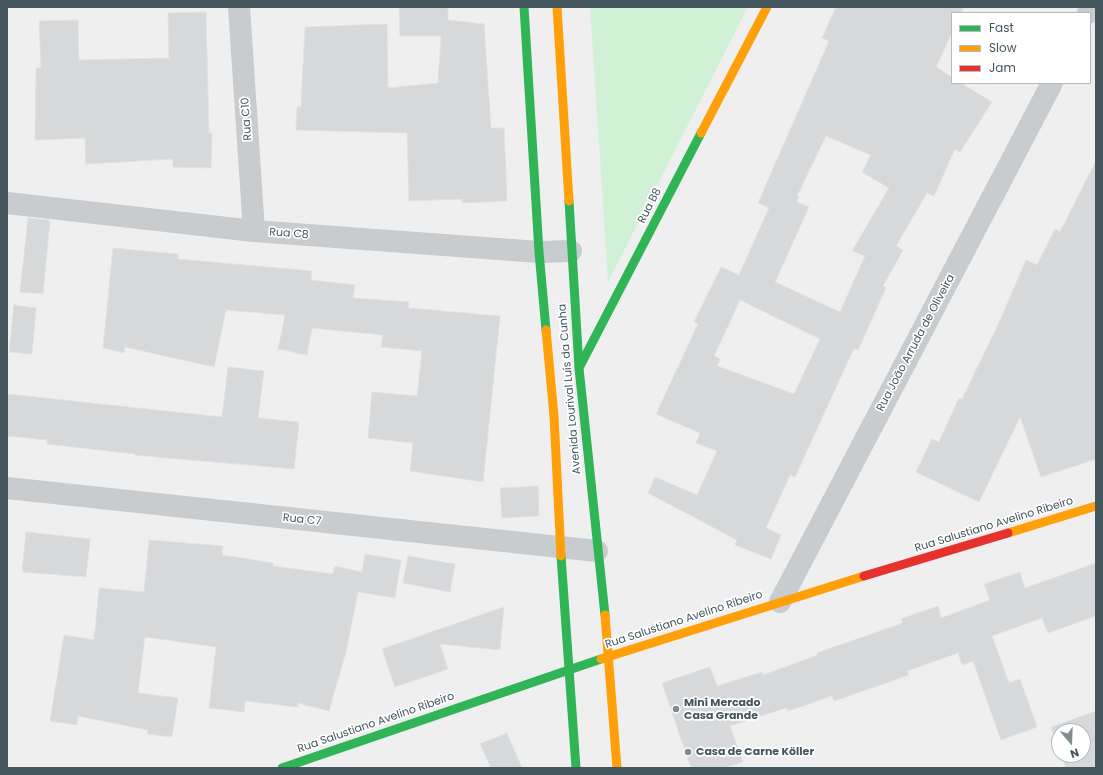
<!DOCTYPE html>
<html>
<head>
<meta charset="utf-8">
<style>
	body { margin:0 }
	#map { position:relative; width:1103px; height:775px; overflow:hidden; background:#f0efef; font-family:Poppins,sans-serif }
	canvas { display:block }
	.frame { position:absolute; inset:0; border:8px solid #44565d; pointer-events:none }
	.legend { position:absolute; left:951px; top:12px; width:140px; height:72px; box-sizing:border-box; background:#fff; border:1px solid #b4bbbe; margin:0; padding:5px 7px; list-style:none; font-size:12px; color:#44565d }
	.legend li { display:flex; align-items:center; gap:8px; height:20px }
	.legend b { width:20px; border:1px solid #b4bbbe }
	.north { position:absolute; left:1051px; top:723px; width:40px; height:40px; box-sizing:border-box; background:#fff; border:1px solid #b4bbbe; border-radius:50%; rotate:161deg; font-size:11px; font-weight:700; line-height:16px; text-align:center; color:#44565d }
	.north::after { content:''; display:block; margin:auto; width:14px; height:18px; background:#808c90; clip-path:polygon(50% 0,100% 100%,50% 72%,0 100%) }
</style>
</head>
<body>
<div id="map">
<canvas width="1103" height="775"></canvas>
<div class="frame"></div>
<ul class="legend">
<li><b style="height:5px;background:#30b455"></b>Fast</li>
<li><b style="height:5px;background:#ff9f0a"></b>Slow</li>
<li><b style="height:5px;background:#e5322d"></b>Jam</li>
</ul>
<div class="north">N</div>
</div>
<script>
const c = document.querySelector('canvas').getContext('2d');
c.lineJoin = 'round';
function paint(path, color) {
  c.fillStyle = color;
  c.fill(path, 'evenodd');
}
function shape(rows) {
  const path = new Path2D();
  for (const r of rows) {
    path.moveTo(r[0], r[1]);
    for (let i = 2; i < r.length; i += 2) path.lineTo(r[i], r[i + 1]);
  }
  return path;
}
function strokePath(path, color, width, dash) {
  c.strokeStyle = color;
  c.lineWidth = width;
  c.lineCap = dash ? 'butt' : 'round';
  c.setLineDash(dash || []);
  c.stroke(path);
}
function write(font, color, halo, rows, align = 'center') {
  c.font = font + ' Poppins,sans-serif';
  c.lineWidth = 3.5;
  c.setLineDash([]);
  c.textBaseline = 'middle';
  c.strokeStyle = halo;
  c.fillStyle = color;
  for (const [text, x, y, turn = 0] of rows) {
    c.save();
    c.translate(x, y);
    c.rotate((+turn || 0) * Math.PI / 180);
    c.textAlign = isNaN(turn) ? turn : align;
    if (halo) c.strokeText(text, 0, 0);
    c.fillText(text, 0, 0);
    c.restore();
  }
}
paint(shape([
	[590,7,748,7,608,282]
]), '#d1f1d7');
const building = shape([
	[399,7,448,7,448,20,484,24,491,128,504,128,507,201,462,203,462,199,409,201,407,133,296,130,297,107,301,107,305,27,387,24,388,88,438,83,441,36,400,36,399,7],
	[836,7,964,7,961,13,952,13,952,33,936,67,952,77,952,83,961,83,992,102,960,152,955,149,934,196,927,193,896,246,903,250,883,286,886,288,858,350,854,348,795,477,790,475,766,528,781,535,771,559,735,545,737,540,648,493,655,477,697,495,717,451,696,443,700,433,656,414,698,324,694,322,721,267,739,275,769,208,758,203,829,41,822,38,836,7],
	[826,136,871,155,862,172,889,188,852,251,865,256,840,312,775,282,809,207,797,202,799,197,797,196,826,136],
	[740,300,820,339,794,394,717,366,720,359,714,356,740,300],
	[206,12,209,133,212,133,211,168,173,167,173,159,86,164,85,138,35,140,36,68,41,68,39,21,78,20,79,60,169,58,168,13,206,12],
	[1096,161,1096,459,1041,477,1020,417,979,502,916,472,932,439,939,442,959,398,962,399,998,325,1026,260,1037,265,1055,229,1060,232,1096,161],
	[28,218,50,220,43,294,20,292,28,218],
	[113,248,178,254,178,259,312,271,311,280,355,285,353,298,409,302,408,308,500,316,483,482,410,471,413,443,368,438,372,392,417,396,422,351,381,347,383,335,312,328,307,355,278,349,285,315,226,310,214,367,125,347,124,353,103,348,113,248],
	[14,305,36,308,32,354,9,352,14,305],
	[228,367,264,371,258,418,299,422,294,469,134,455,135,454,47,444,47,440,7,436,7,394,222,417,228,367],
	[538,486,539,516,502,518,500,488,538,486],
	[26,532,90,539,86,577,22,572,26,532],
	[149,540,223,546,222,555,273,563,273,566,333,574,335,566,362,572,365,554,401,560,395,598,358,592,346,652,329,711,298,703,298,707,245,701,244,712,209,708,216,647,145,637,138,693,178,698,172,737,147,734,148,730,78,716,77,725,50,721,64,635,94,640,99,588,144,592,149,540],
	[408,556,455,564,450,592,403,583,408,556],
	[1096,563,1096,616,1048,633,1042,618,992,636,1009,683,1020,679,1037,727,1001,740,973,661,962,665,958,653,907,671,909,675,834,701,832,696,788,711,786,708,730,726,743,762,724,768,691,768,662,683,710,667,717,686,762,672,763,675,818,655,817,653,903,623,901,619,938,606,941,618,990,600,984,584,1020,572,1025,588,1096,563],
	[504,607,500,650,440,644,448,669,395,687,382,649,504,607],
	[1096,711,1096,768,1066,768,1061,755,1083,755,1083,731,1059,731,1059,749,1051,727,1096,711],
	[507,733,522,768,491,768,480,744,507,733]
]);
paint(building, '#d6d8d9');
strokePath(building, '#e1e1e2', 1);
strokePath(shape([
	[239,7,254,231],
	[1088,13,1092,7],
	[7,203,254,231,539,252,571,251],
	[7,488,597,551],
	[780,602,1052,83]
]), '#c8ccce', 22);
strokePath(shape([
	[524,7,539,252,546,330],
	[569,201,579,368,605,615],
	[579,368,701,133],
	[561,556,576,768],
	[282,768,601,659]
]), '#30b455', 9);
strokePath(shape([
	[557,7,569,201],
	[701,133,767,7],
	[546,330,554,416,561,556],
	[1008,533,1096,506],
	[605,615,617,768],
	[601,659,864,576]
]), '#ff9f0a', 9);
strokePath(shape([
	[864,576,1008,533]
]), '#e5322d', 9);
for (const [x, y, r, color] of [
	[676,709,4,"#808c90"],
	[688,752,4,"#808c90"]
]) {
  const dot = new Path2D();
  dot.arc(x, y, r, 0, 2 * Math.PI);
  c.fillStyle = color;
  c.fill(dot);
  strokePath(dot, '#fff', 1.5);
}
write('11px', '#44565d', '#fff', [
	["Rua C10",247,119,-94],
	["Rua B8",650,206,-63],
	["Rua C8",289,234,4],
	["Rua João Arruda de Oliveira",916,343,-62],
	["Avenida Lourival Luís da Cunha",570,389,-95],
	["Rua C7",302,520,6],
	["Rua Salustiano Avelino Ribeiro",994,525,-17],
	["Rua Salustiano Avelino Ribeiro",684,620,-18],
	["Rua Salustiano Avelino Ribeiro",376,723,-19]
]);
write('bold 11px', '#44565d', '#fff', [
	["Mini Mercado",684,703],
	["Casa Grande",684,716],
	["Casa de Carne Köller",696,752]
], 'left');
</script>
</body>
</html>
